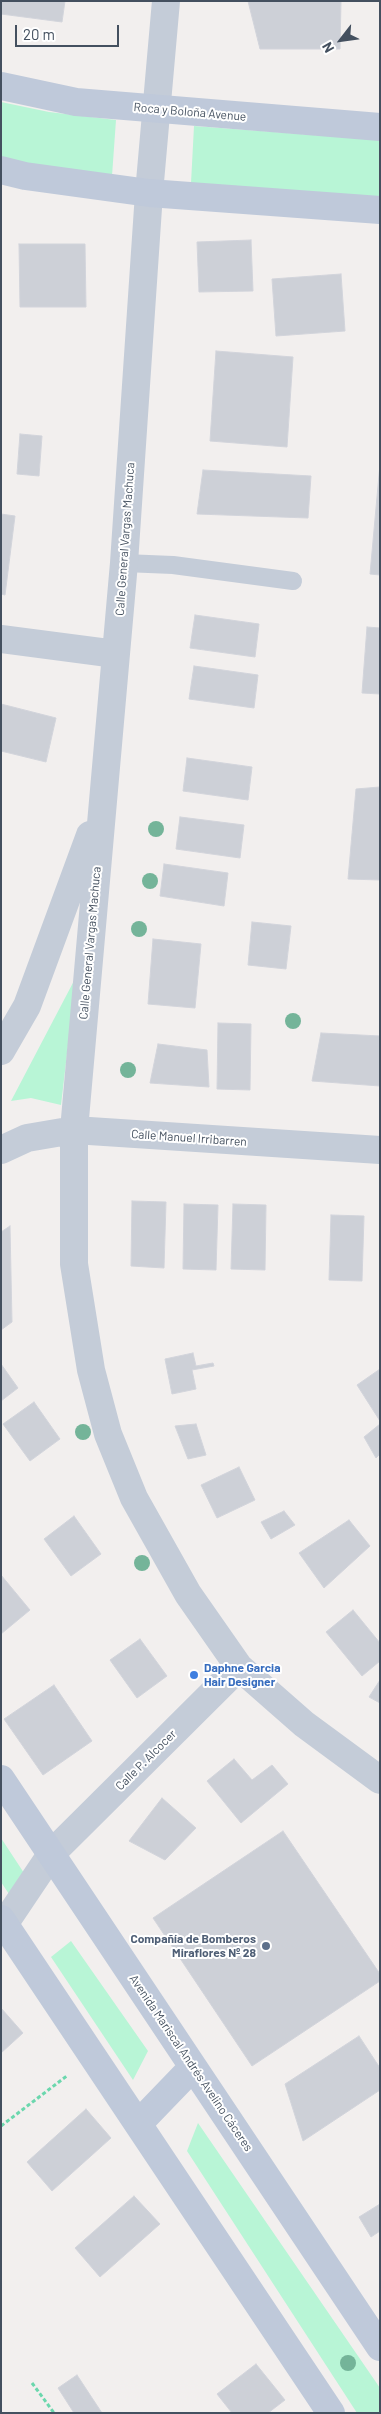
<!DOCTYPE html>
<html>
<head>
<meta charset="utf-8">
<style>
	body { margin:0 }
	#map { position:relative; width:381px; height:2414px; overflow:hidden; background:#f2efee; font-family:Barlow,sans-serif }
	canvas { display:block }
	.frame { position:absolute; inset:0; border:2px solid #44505f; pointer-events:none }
	.north { position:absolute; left:316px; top:15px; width:50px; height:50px; -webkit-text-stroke:4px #fff; paint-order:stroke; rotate:240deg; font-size:14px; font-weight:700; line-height:20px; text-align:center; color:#44505f }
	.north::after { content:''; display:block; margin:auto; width:18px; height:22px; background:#44505f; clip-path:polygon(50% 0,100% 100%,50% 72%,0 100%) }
	.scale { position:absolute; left:15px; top:25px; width:104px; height:22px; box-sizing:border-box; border:2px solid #44505f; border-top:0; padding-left:6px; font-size:15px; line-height:18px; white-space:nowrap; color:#44505f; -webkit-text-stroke:4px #fff; paint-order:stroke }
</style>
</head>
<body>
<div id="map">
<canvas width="381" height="2414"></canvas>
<div class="frame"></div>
<div class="north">N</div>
<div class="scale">20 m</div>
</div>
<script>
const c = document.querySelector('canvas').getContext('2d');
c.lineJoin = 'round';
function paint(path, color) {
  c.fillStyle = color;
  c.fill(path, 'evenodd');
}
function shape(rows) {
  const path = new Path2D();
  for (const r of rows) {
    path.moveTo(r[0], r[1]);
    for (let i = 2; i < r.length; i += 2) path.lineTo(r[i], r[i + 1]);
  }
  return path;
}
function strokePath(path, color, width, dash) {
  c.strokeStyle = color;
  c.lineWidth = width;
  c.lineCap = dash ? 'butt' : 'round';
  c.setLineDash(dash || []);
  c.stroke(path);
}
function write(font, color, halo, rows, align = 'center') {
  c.font = font + ' Barlow,sans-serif';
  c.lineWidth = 4;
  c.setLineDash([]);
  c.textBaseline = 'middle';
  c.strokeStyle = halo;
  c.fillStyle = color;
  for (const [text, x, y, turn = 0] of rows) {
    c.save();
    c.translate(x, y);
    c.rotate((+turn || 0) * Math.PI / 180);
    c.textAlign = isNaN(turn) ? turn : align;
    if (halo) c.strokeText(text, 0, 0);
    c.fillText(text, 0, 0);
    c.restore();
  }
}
paint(shape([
	[1,102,49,112,116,120,112,176,31,165,1,158],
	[194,126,380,140,380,197,191,183],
	[76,977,61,1105,31,1098,11,1101],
	[1,1838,24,1873,9,1894,1,1882],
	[71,1941,148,2051,133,2080,51,1957],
	[198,2123,380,2388,380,2413,357,2413,187,2151]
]), '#b8f5d6');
const building = shape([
	[1,1,65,1,62,22,1,14,1,1],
	[248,1,341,1,340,49,260,49,248,1],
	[251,240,253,291,199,292,197,242,251,240],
	[19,244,85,244,86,307,20,307,19,244],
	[341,274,345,331,276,336,272,279,341,274],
	[216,351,293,357,287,447,210,441,216,351],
	[20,434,42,436,39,476,17,474,20,434],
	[380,464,380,575,370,574,380,464],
	[203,470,311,476,308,518,197,514,203,470],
	[1,514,15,516,5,595,1,594,1,514],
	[195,615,259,624,255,657,190,648,195,615],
	[367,627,380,628,380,694,362,693,367,627],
	[194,666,258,675,254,708,189,699,194,666],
	[1,704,56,718,46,762,1,751,1,704],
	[187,758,252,767,248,800,183,791,187,758],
	[380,787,380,880,348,879,356,789,380,787],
	[180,817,244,825,240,858,176,849,180,817],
	[164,864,228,873,224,906,160,896,164,864],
	[252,922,291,926,286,969,248,965,252,922],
	[153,939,201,944,195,1008,148,1004,153,939],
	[218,1023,251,1024,250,1090,217,1089,218,1023],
	[321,1033,380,1036,380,1086,312,1081,321,1033],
	[158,1044,207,1050,209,1087,150,1083,158,1044],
	[132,1201,166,1202,164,1268,131,1266,132,1201],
	[184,1204,218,1205,216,1270,183,1269,184,1204],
	[233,1204,266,1205,265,1270,231,1269,233,1204],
	[331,1215,364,1216,362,1281,329,1280,331,1215],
	[10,1226,12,1322,1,1330,1,1232,10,1226],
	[193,1353,196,1366,213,1363,214,1366,192,1370,196,1389,172,1394,165,1359,193,1353],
	[1,1364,18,1388,1,1401,1,1364],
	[380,1369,380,1421,357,1385,380,1369],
	[34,1402,60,1439,30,1461,3,1424,34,1402],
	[196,1424,206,1455,188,1459,175,1426,196,1424],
	[380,1424,380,1454,376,1458,364,1437,380,1424],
	[239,1467,255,1500,217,1518,201,1485,239,1467],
	[284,1511,295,1525,271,1539,261,1522,284,1511],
	[74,1516,101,1554,71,1576,44,1539,74,1516],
	[349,1520,370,1546,324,1588,299,1553,349,1520],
	[1,1575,30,1610,1,1634,1,1575],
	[353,1610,380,1643,380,1661,362,1676,326,1632,353,1610],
	[140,1639,167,1676,137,1698,110,1660,140,1639],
	[380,1680,380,1703,369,1697,380,1680],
	[54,1685,92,1741,43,1775,4,1719,54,1685],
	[234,1759,252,1780,272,1765,288,1784,241,1823,207,1781,234,1759],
	[162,1798,196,1828,165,1860,129,1841,162,1798],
	[283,1831,380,1974,380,1981,252,2066,153,1918,283,1831],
	[1,2008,23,2033,1,2053,1,2008],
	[359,2036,380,2068,380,2090,303,2141,285,2084,359,2036],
	[86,2109,111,2138,52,2191,27,2162,86,2109],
	[134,2196,160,2224,100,2277,75,2248,134,2196],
	[380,2204,380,2231,371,2237,359,2217,380,2204],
	[256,2364,285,2400,268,2413,232,2413,217,2394,256,2364],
	[77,2375,102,2413,74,2413,58,2388,77,2375]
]);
paint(building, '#cdd0d7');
strokePath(building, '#d2d4db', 1);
strokePath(shape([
	[1,2126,68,2075],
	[32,2383,54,2413]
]), '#6bd7ad', 3, [4, 2.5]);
strokePath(shape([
	[124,563,173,565,293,581]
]), '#c4ccd8', 18);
strokePath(shape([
	[166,1,149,193,124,563,74,1130,74,1264,91,1370,108,1434,134,1498,188,1594,239,1667,304,1724,380,1780],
	[1,639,116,654],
	[1,1051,27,1006,90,835],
	[1,1150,27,1138,74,1130,380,1150],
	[1,1929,52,1853,239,1667]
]), '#c4ccd8', 28);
strokePath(shape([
	[1,86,76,102,380,127],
	[1,170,25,176,149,193,380,210],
	[1,1779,380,2347],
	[1,1919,331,2413],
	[139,2123,193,2067]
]), '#bfc9da', 28);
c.fillStyle = '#74b499';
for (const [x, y] of [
	[156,829],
	[150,881],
	[139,929],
	[293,1021],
	[128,1070],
	[83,1432],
	[142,1563],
	[348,2363]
]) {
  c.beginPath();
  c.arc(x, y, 8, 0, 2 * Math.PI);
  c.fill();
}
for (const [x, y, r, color] of [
	[194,1675,5,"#3f7fe0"],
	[266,1946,5,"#5c6f8a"]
]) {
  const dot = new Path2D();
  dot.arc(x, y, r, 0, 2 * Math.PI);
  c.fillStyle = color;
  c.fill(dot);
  strokePath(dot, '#fff', 2);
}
write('12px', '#44505f', '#fff', [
	["Roca y Boloña Avenue",190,112,5],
	["Calle General Vargas Machuca",125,539,-86],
	["Calle General Vargas Machuca",90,943,-85],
	["Calle Manuel Irribarren",189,1138,4],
	["Calle P. Alcocer",146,1760,-45],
	["Avenida Mariscal Andrés Avelino Cáceres",191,2063,56]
]);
write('bold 12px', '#366cbe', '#fff', [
	["Daphne Garcia",204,1668],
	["Hair Designer",204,1682]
], 'left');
write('bold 12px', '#4e5e75', '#fff', [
	["Compañía de Bomberos",256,1939],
	["Miraflores Nº 28",256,1953]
], 'right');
</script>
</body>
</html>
